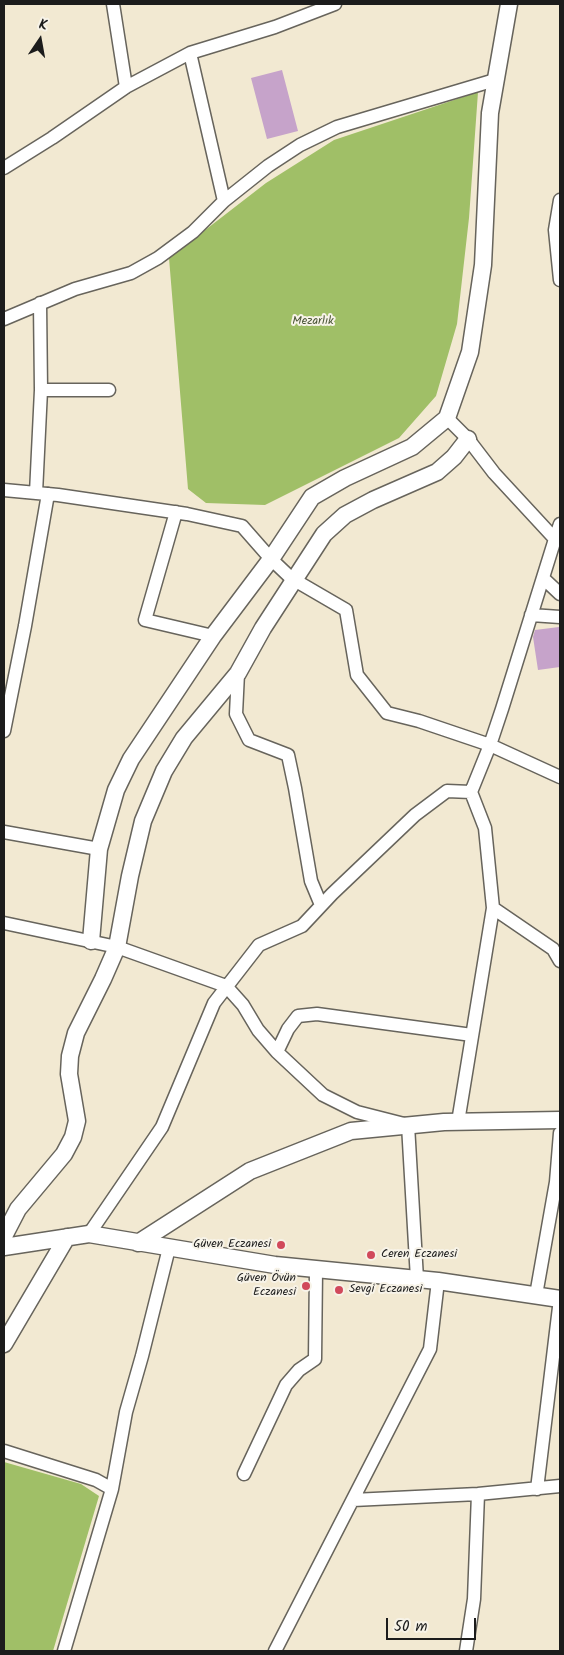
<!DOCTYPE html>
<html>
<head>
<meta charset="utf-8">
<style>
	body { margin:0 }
	#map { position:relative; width:564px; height:1655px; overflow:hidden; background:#f2e9d2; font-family:Kalam,sans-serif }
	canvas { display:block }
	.frame { position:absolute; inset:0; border:5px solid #1c1c1c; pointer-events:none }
	.north { position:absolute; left:15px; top:15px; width:50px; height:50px; -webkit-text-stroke:4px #f7f3e8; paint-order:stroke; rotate:12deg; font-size:14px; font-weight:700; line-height:20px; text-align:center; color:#1c1c1c }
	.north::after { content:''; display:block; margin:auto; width:18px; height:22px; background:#1c1c1c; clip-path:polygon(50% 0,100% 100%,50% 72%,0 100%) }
	.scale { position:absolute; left:386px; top:1618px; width:90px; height:22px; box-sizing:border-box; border:2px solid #1c1c1c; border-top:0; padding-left:6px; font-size:15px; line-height:18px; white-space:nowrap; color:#1c1c1c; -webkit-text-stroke:4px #f7f3e8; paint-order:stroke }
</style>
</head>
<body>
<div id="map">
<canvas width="564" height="1655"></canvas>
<div class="frame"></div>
<div class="north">K</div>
<div class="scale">50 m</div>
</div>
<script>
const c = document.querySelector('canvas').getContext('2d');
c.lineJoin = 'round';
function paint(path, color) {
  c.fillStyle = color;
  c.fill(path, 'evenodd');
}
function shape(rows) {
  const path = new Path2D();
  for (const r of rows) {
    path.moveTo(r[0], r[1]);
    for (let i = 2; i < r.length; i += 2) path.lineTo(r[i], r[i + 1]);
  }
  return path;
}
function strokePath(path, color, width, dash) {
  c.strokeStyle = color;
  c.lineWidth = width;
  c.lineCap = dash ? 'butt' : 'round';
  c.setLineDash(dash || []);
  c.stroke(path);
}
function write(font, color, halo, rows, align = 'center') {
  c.font = font + ' Kalam,sans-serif';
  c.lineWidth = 4;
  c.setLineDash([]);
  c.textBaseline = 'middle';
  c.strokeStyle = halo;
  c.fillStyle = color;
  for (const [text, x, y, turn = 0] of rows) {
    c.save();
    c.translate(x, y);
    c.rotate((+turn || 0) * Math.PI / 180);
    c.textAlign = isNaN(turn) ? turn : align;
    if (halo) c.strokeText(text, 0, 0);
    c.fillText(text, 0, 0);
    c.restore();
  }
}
paint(shape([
	[478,92,469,218,457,324,436,396,399,438,265,505,206,503,188,489,169,258,266,183,334,140],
	[4,1462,81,1484,99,1496,53,1651,4,1651]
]), '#a0bf67');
paint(shape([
	[282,70,298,131,267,139,251,78],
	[559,627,560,667,538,670,533,637,535,630]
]), '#c6a3ca');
const minor = shape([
	[113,4,126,87],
	[190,53,224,201],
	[4,168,52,138,126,87,190,53,275,27,335,4],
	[560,200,555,230,560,280],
	[4,319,75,289,131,273,158,258,193,232,224,201,268,166,300,145,337,127,495,80],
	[41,390,109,390],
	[447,418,468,439,494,473,555,539,502,709,490,745,471,792,485,828,493,908,458,1122],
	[4,490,58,495,187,514,242,526,271,559,291,578,346,610,357,675,387,713,419,721,490,745,560,777],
	[36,493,41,390,40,303],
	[176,512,145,620,213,636],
	[555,539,560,524],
	[543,578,560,594],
	[531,615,560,617],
	[238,673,236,714,249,740,288,755,295,788,311,881,321,905],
	[4,731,25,626,48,494],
	[4,832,99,849],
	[493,908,553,949,560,961],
	[4,923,117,947,226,986,243,1005,258,1030,277,1052,323,1095,357,1112,408,1125,417,1279],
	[277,1052,288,1029,298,1016,317,1014,472,1035],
	[89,1234,162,1127,214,1003,259,945,302,926,332,894,415,815,447,791,471,792],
	[536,1295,556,1182,560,1133],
	[4,1451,96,1480,112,1489],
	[244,1474,286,1385,299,1370,315,1359,316,1270],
	[537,1489,560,1299],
	[353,1500,478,1494,560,1486],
	[64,1651,112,1489,126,1412,142,1356,169,1248],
	[275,1651,430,1349,438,1281],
	[466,1651,474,1599,478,1494]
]);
const tertiary = shape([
	[91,941,99,849,116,790,131,759,213,636,271,559,312,497,345,478,412,447,447,418,470,352,483,265,490,113,509,4],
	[4,1236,18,1209,64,1154,73,1137,77,1121,69,1074,70,1056,76,1033,103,979,117,947,130,876,143,821,164,771,184,738,238,673,263,628,324,534,345,515,373,500,437,472,454,457,468,439],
	[138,1243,250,1171,351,1131,444,1122,560,1120],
	[4,1247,89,1234,275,1265,438,1281,560,1299],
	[4,1344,67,1237]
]);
strokePath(minor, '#67645c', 15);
strokePath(tertiary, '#67645c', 19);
strokePath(minor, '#fff', 12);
strokePath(tertiary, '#fff', 16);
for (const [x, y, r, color] of [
	[281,1245,5,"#d1495b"],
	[371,1255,5,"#d1495b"],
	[306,1286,5,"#d1495b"],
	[339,1290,5,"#d1495b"]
]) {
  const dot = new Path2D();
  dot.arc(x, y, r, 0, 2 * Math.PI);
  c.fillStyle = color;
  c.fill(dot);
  strokePath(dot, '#f7f3e8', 2);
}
write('12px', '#4a5536', '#f7f3e8', [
	["Mezarlık",313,322]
]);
write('12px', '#1c1c1c', '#f7f3e8', [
	["Güven Eczanesi",271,1245],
	["Ceren Eczanesi",381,1255,"left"],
	["Güven Övün",296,1279],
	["Eczanesi",296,1293],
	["Sevgi Eczanesi",349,1290,"left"]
], 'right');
</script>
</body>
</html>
